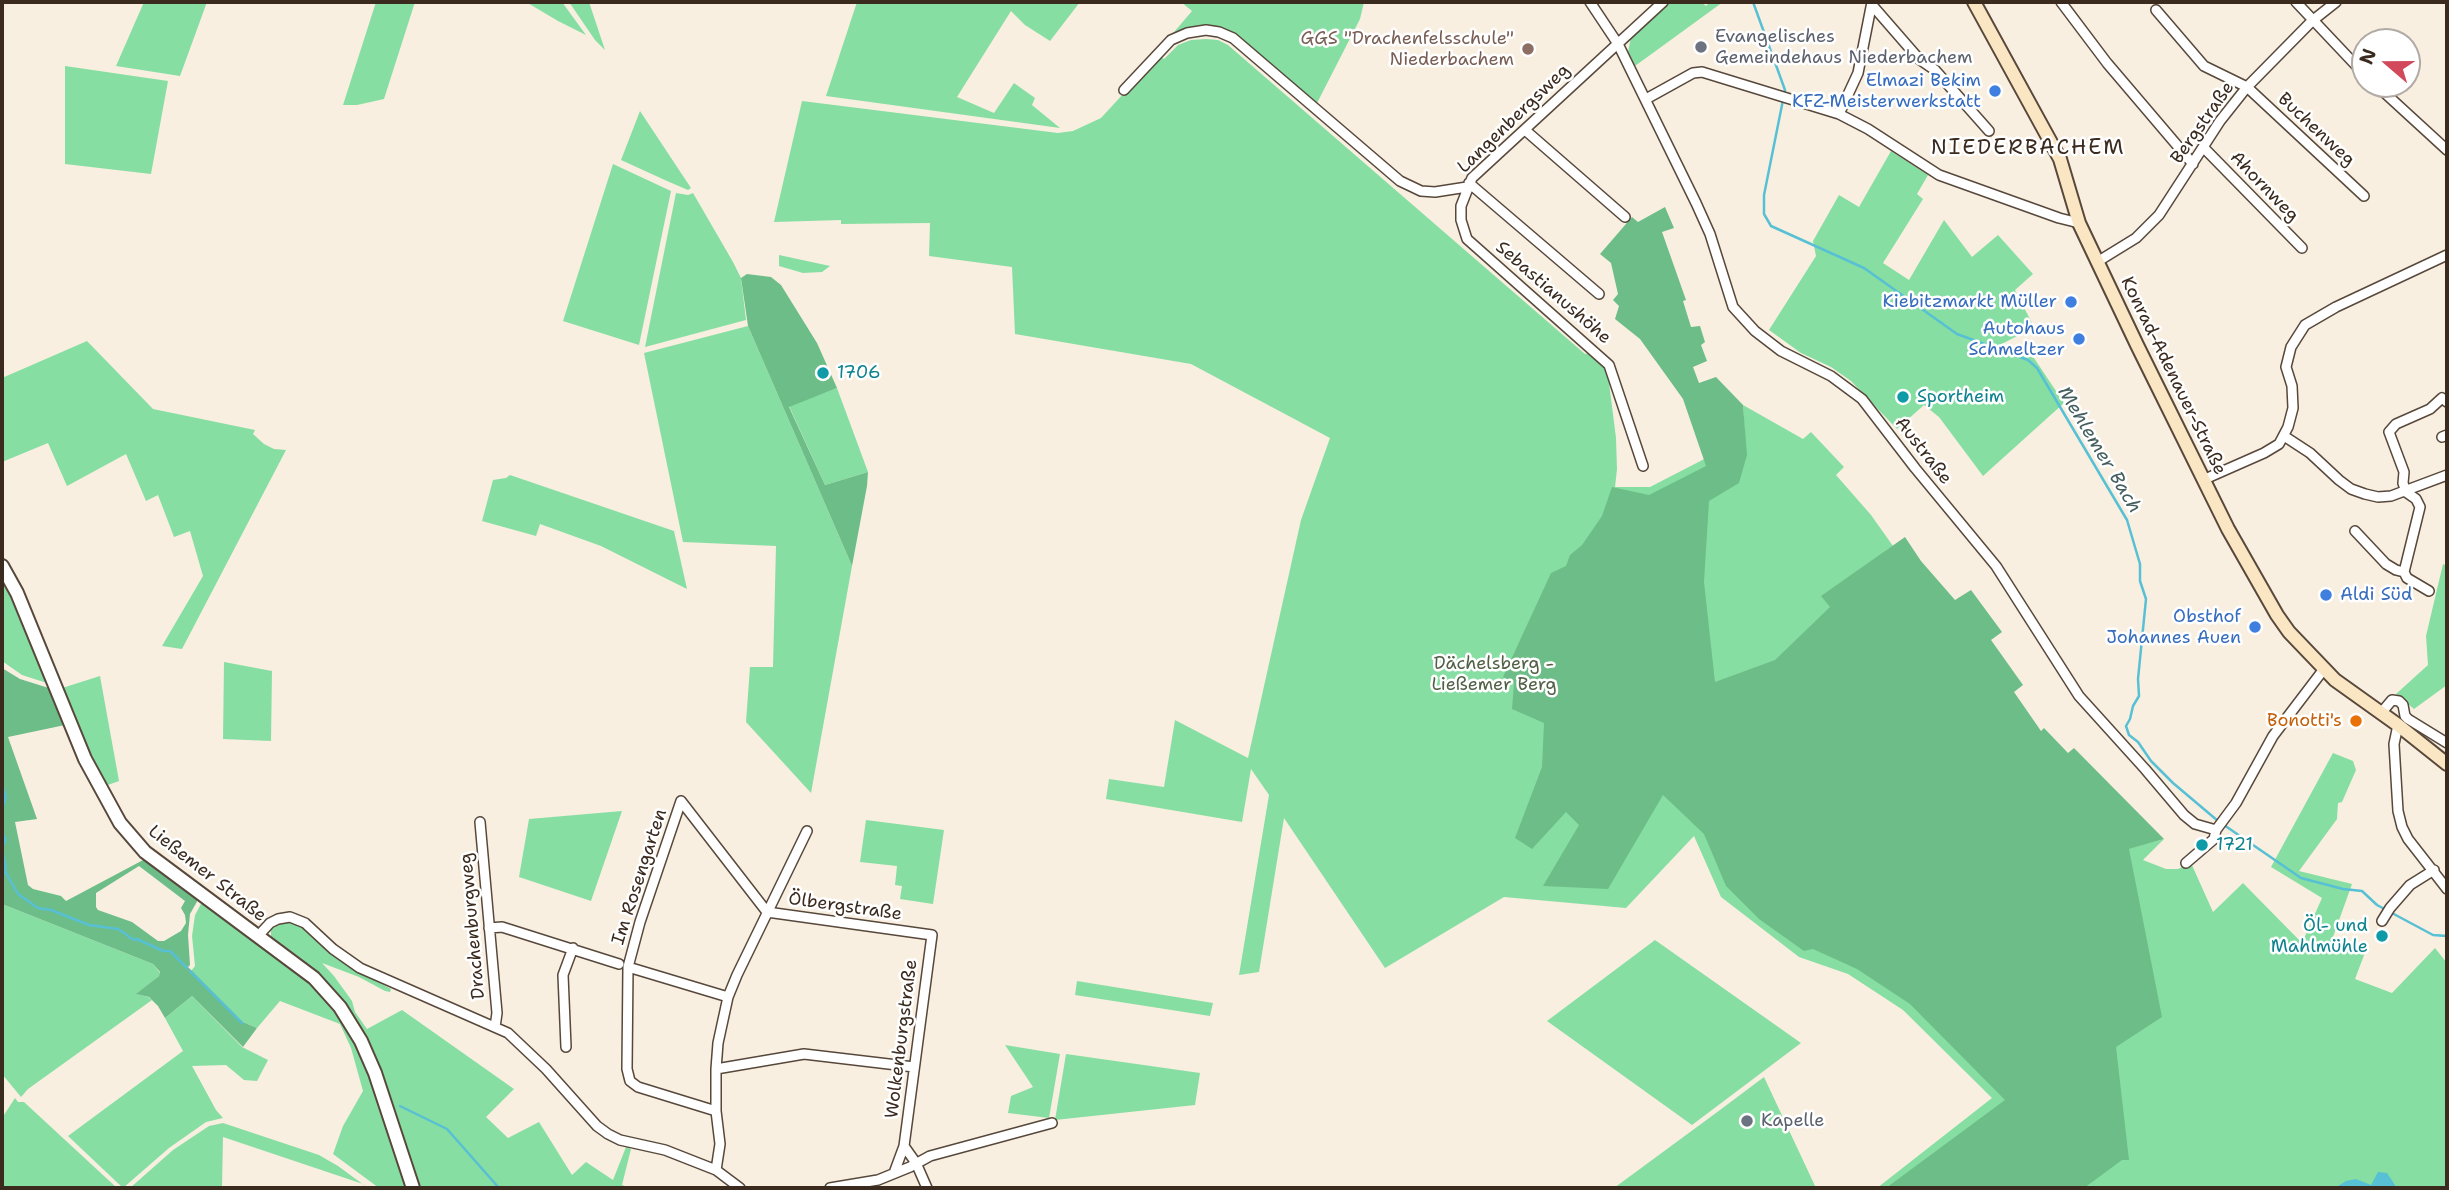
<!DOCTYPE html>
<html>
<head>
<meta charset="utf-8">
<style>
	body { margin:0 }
	#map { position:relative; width:2449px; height:1190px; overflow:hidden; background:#f8efe0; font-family:"Shantell Sans",sans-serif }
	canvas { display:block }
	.frame { position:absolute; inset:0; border:4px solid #3b2a1e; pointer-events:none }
	.north { position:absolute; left:2351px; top:28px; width:70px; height:70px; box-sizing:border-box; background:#fff; border:2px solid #b1aaa5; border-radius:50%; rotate:290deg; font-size:19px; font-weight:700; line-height:28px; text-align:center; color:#3b2a1e }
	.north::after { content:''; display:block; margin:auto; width:24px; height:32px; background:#d1495b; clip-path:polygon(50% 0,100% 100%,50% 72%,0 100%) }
</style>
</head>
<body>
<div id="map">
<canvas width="2449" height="1190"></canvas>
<div class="frame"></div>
<div class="north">N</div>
</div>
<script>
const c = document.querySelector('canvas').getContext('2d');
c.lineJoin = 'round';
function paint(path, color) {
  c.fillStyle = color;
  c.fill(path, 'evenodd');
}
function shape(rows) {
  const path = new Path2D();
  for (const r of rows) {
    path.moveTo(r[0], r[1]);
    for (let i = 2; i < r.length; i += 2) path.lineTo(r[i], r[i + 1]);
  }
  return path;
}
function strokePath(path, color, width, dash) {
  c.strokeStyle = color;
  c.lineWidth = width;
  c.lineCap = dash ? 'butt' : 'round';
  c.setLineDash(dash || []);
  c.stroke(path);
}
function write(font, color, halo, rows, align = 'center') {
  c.font = font + ' "Shantell Sans",sans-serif';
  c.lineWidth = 5;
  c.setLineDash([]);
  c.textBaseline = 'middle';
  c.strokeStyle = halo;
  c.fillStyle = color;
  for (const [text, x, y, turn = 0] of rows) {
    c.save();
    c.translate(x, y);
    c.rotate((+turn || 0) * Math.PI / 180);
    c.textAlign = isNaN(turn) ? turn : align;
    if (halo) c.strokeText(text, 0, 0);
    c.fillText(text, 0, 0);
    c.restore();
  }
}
paint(shape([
	[144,2,207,2,180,76,116,66],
	[376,2,415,2,384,99,357,105,343,105],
	[526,2,562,2,586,35,558,21],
	[569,2,589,2,605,50,595,40],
	[857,2,1080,2,1050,41,1025,25,1011,11,957,97,994,113,1014,83,1035,98,1032,105,1060,128,826,96],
	[1181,2,1364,2,1360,19,1316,105,1220,29,1169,38,1192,11],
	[1670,2,1701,2,1706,6,1710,2,1723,2,1635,66,1628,52,1631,37],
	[1206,39,1218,40,1228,45,1585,354,1592,352,1607,367,1616,438,1617,469,1615,487,1650,487,1745,438,1743,405,1803,439,1811,432,1844,467,1836,475,1871,515,1893,546,1885,551,2130,859,2128,849,2164,839,2143,860,2166,869,2178,869,2191,863,2213,912,2243,883,2302,943,2322,898,2271,867,2333,753,2353,761,2356,770,2342,802,2338,803,2337,819,2299,871,2352,884,2333,937,2366,950,2355,979,2392,993,2435,948,2447,963,2447,1188,1877,1188,1992,1098,1903,1010,1848,974,1799,957,1721,897,1694,836,1626,908,1504,897,1385,968,1284,818,1259,972,1239,975,1269,795,1251,769,1242,822,1106,799,1109,779,1164,787,1175,720,1248,758,1301,520,1330,438,1191,364,1015,334,1012,267,929,256,930,223,841,224,841,220,774,222,802,101,1058,133,1073,131,1101,118,1159,55,1164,59,1178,45,1191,40],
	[65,66,168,81,151,174,65,164],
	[640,111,691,188,688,190,667,181,621,160],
	[1891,151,1928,175,1917,194,1923,199,1883,263,1909,280,1944,220,1972,257,1998,235,2033,274,2015,290,2034,327,2000,345,2034,358,2064,403,1983,476,1939,417,1924,405,1897,429,1851,381,1831,367,1801,353,1769,330,1816,256,1813,241,1839,195,1859,207],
	[613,164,671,191,639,345,563,321],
	[676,193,688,195,693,193,733,262,741,278,746,320,645,347],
	[779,255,830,266,822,272,803,273,779,266],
	[748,326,852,566,811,793,746,722,750,667,773,667,776,546,683,542,644,353],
	[87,341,153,409,255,430,253,434,264,444,274,449,286,450,182,649,162,646,203,576,190,531,174,537,158,495,146,501,126,454,67,486,48,443,2,462,2,378],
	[837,388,868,472,825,485,789,406],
	[510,475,674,531,687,589,601,546,540,524,536,536,482,521,493,480,506,478],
	[2443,564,2447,566,2447,685,2414,709,2396,694,2428,665,2426,636],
	[2,573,50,684,22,675,2,661],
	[224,662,272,671,271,741,223,739],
	[100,676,119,781,102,787,59,689],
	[622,811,591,901,519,877,529,819],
	[866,820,944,830,933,904,900,899,902,886,895,885,897,866,860,862],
	[202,902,308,981,332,1004,358,1047,368,1069,408,1188,379,1188,333,1154,343,1126,363,1091,351,1048,340,1024,280,1001,257,1028,243,1022,191,971,195,966,192,936,195,915],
	[2,904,153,964,160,973,159,976,137,994,148,997,152,1000,28,1089,21,1097,2,1074],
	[282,922,293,922,302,926,357,971,391,989,390,992,385,991,359,977,322,963,334,976,352,1001,355,1012,367,1029,402,1010,514,1089,486,1117,508,1138,539,1122,572,1175,586,1162,613,1180,626,1147,631,1149,622,1185,631,1188,417,1188,379,1072,300,960,271,936,271,930],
	[1655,940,1801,1043,1692,1125,1547,1021],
	[1077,981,1213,1003,1210,1016,1075,995],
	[192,996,242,1047,268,1060,257,1081,244,1080,226,1065,192,1066,216,1110,223,1118,206,1122,169,1148,123,1188,68,1136,183,1051,165,1018],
	[1005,1045,1060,1054,1049,1118,1008,1113,1011,1096,1033,1087],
	[1066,1054,1200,1073,1195,1105,1055,1120],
	[1764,1077,1816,1188,1614,1188,1720,1110],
	[15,1098,18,1102,24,1102,117,1188,2,1188,2,1118],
	[223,1123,319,1155,338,1166,368,1188,363,1184,223,1137,222,1188,130,1188,173,1150,209,1126]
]), '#87dea2');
paint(shape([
	[1665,207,1674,228,1662,232,1686,300,1683,301,1691,327,1700,326,1705,342,1701,345,1707,361,1693,367,1699,383,1716,377,1743,405,1747,455,1739,483,1709,501,1704,582,1715,682,1775,660,1830,607,1821,596,1905,537,1921,561,1955,600,1971,590,2002,632,1991,640,2023,685,2014,692,2041,731,2044,728,2068,753,2074,748,2164,839,2129,849,2162,1017,2116,1047,2129,1160,2122,1160,2084,1188,1886,1188,2005,1100,1910,1004,1857,969,1813,949,1804,951,1759,919,1726,886,1704,834,1663,795,1608,889,1543,886,1579,825,1566,812,1532,849,1515,838,1542,767,1544,723,1512,709,1514,683,1503,677,1551,573,1566,566,1570,555,1582,545,1602,516,1612,487,1649,495,1706,466,1683,399,1640,339,1615,319,1619,306,1613,300,1618,294,1611,263,1600,254,1632,217,1638,222],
	[747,274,771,277,781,285,817,343,837,388,789,407,825,485,868,472,867,486,852,566,748,326,741,278],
	[2,668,20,679,52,689,65,725,8,737,37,819,15,822,28,885,33,889,61,896,66,901,145,859,163,875,199,898,190,914,188,935,190,965,188,967,243,1022,257,1028,243,1047,192,996,165,1018,158,1006,149,997,136,994,159,976,160,972,153,964,2,904],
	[139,866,185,901,181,908,185,915,186,923,181,931,164,941,158,941,132,922,98,910,96,907,96,893]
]), '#6dbd88');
paint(shape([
	[2378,1172,2387,1173,2397,1188,2335,1188,2346,1181,2356,1179,2371,1185]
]), '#58c0d4');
strokePath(shape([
	[1753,2,1785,90,1764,195,1764,214,1771,226,1864,268,1957,334,2028,360,2037,368,2127,520,2140,564,2140,581,2146,599,2138,679,2139,696,2133,706,2130,719,2126,726,2129,735,2138,742,2151,761,2173,783,2218,821],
	[2,785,6,797,2,809],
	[2224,825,2301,878,2343,889,2362,891,2377,905,2433,935,2447,936],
	[2,832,6,840,2,847,6,869,2,877],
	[6,873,18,894,38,908,51,910,89,925,118,929,134,940,137,939,163,951,170,951,187,968],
	[190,971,242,1023],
	[400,1106,447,1129,499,1188]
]), '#58c0d4', 2.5);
const minor = shape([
	[1590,2,1618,44,1696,203,1710,234,1733,307,1755,331,1781,351,1831,376,1862,399,1915,468,1996,566,2079,696,2145,769,2184,815,2195,824,2216,830],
	[2061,2,2107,63,2193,164],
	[2296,2,2365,75],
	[1872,5,1919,59,1935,70,1989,131],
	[2156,10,2204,66,2247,87,2364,196],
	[2375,84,2447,150],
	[1124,90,1171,40,1187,33,1206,30,1219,32,1233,38,1400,181,1421,191,1435,192,1467,187],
	[1646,99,1693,73,1702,72,1839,114,1868,129,1939,175,2059,218,2079,223],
	[1839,114,1858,73,1872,2],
	[1525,130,1625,217],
	[2203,147,2302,248],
	[1469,183,1599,294],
	[2097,262,2136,238,2159,215,2220,121,2247,87,2312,21,2336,2],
	[2284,436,2310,453,2339,480,2351,489,2365,494,2378,497,2391,496,2447,475],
	[2442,437,2447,435],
	[1643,466,1609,365,1467,239,1461,220,1461,206,1472,178,1663,2],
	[2205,479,2264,453,2279,444,2288,427,2293,408,2292,386,2286,367,2291,347,2305,325,2336,307,2447,255],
	[2355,531,2386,564,2396,570,2404,572,2420,507,2416,499,2406,492,2403,483,2404,472,2389,432,2396,424,2430,409,2442,398,2447,402],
	[2404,572,2407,578,2429,591],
	[2381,713,2392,700,2399,701,2403,705,2405,716,2408,719,2447,743],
	[2398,725,2394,744,2398,811,2402,827,2408,839,2447,889],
	[681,801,767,912,932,935,904,1146,916,1163,927,1188],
	[681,801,640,922,628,967,627,1069,630,1081,638,1087,716,1111],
	[480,822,497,1013,495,1027],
	[2186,863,2214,839,2216,830,2236,803,2273,736,2324,669],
	[2382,921,2390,908,2410,885,2434,870],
	[489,928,502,927,619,964],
	[258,936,270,923,278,919,290,917,305,923,333,949,360,968,508,1033,546,1069,597,1126,608,1134,620,1140,665,1150,716,1170,740,1188],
	[628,967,728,997],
	[566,1047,563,975,573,948],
	[716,1069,804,1054,914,1067],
	[716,1170,720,1144,716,1111,716,1069,718,1043,728,997,737,975,807,831],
	[894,1173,904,1146],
	[830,1188,878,1180,910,1167,930,1156,1052,1123]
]);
const tertiary = shape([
	[2,566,17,593,85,759,120,823,145,852,314,978,340,1007,361,1041,375,1073,413,1188]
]);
const secondary = shape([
	[1974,2,2060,159,2079,223,2137,345,2228,529,2277,615,2289,632,2335,680,2398,725,2447,764]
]);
strokePath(minor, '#57483b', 12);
strokePath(tertiary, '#57483b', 16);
strokePath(secondary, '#57483b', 16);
strokePath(minor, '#fff', 9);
strokePath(tertiary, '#fff', 12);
strokePath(secondary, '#fbe6c3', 12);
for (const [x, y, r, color] of [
	[1701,47,7,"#6b7280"],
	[1528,49,7,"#8d6e63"],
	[1995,91,7,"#3f7fe0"],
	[2071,302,7,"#3f7fe0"],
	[2079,339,7,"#3f7fe0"],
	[823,373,7,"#0f9aa8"],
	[1903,397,7,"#0f9aa8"],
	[2326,595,7,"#3f7fe0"],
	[2255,627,7,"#3f7fe0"],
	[2356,721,7,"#e8710a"],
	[2202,845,7,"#0f9aa8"],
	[2382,936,7,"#0f9aa8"],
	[1747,1121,7,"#6b7280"]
]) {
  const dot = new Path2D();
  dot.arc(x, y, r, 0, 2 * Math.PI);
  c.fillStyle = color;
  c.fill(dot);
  strokePath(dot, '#fff', 2.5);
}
write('18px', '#5b616d', '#fff', [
	["Evangelisches",1715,37],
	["Gemeindehaus Niederbachem",1715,58],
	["Kapelle",1761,1121]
], 'left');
write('18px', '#785e54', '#fff', [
	["GGS \"Drachenfelsschule\"",1514,39],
	["Niederbachem",1514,60]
], 'right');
write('18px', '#366cbe', '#fff', [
	["Elmazi Bekim",1981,81],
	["KFZ-Meisterwerkstatt",1981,102],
	["Kiebitzmarkt Müller",2057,302],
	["Autohaus",2065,329],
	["Schmeltzer",2065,350],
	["Aldi Süd",2340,595,"left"],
	["Obsthof",2241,617],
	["Johannes Auen",2241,638]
], 'right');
write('18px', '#3b2a1e', '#fff', [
	["Langenbergsweg",1514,119,-44],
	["Bergstraße",2203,123,-55],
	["Buchenweg",2316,130,43],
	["Ahornweg",2264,187,46],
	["Sebastianushöhe",1553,293,41],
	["Konrad-Adenauer-Straße",2173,376,64],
	["Austraße",1923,451,52],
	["Ließemer Straße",207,874,38],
	["Im Rosengarten",640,877,-72],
	["Ölbergstraße",845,907,8],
	["Drachenburgweg",473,926,-95],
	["Wolkenburgstraße",902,1039,-83]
]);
write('18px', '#0d838f', '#fff', [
	["1706",837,373],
	["Sportheim",1917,397],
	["1721",2216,845],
	["Öl- und",2368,926,"right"],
	["Mahlmühle",2368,947,"right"]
], 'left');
write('18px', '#526046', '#fff', [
	["Dächelsberg -",1494,664],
	["Ließemer Berg",1494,685]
]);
write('18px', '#c56008', '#fff', [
	["Bonotti's",2342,721]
], 'right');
write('italic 19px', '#455e5e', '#fff', [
	["Mehlemer Bach",2099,450,59]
]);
c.letterSpacing = '2px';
write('21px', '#3b2a1e', '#fff', [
	["NIEDERBACHEM",2028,149]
]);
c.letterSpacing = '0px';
</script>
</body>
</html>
